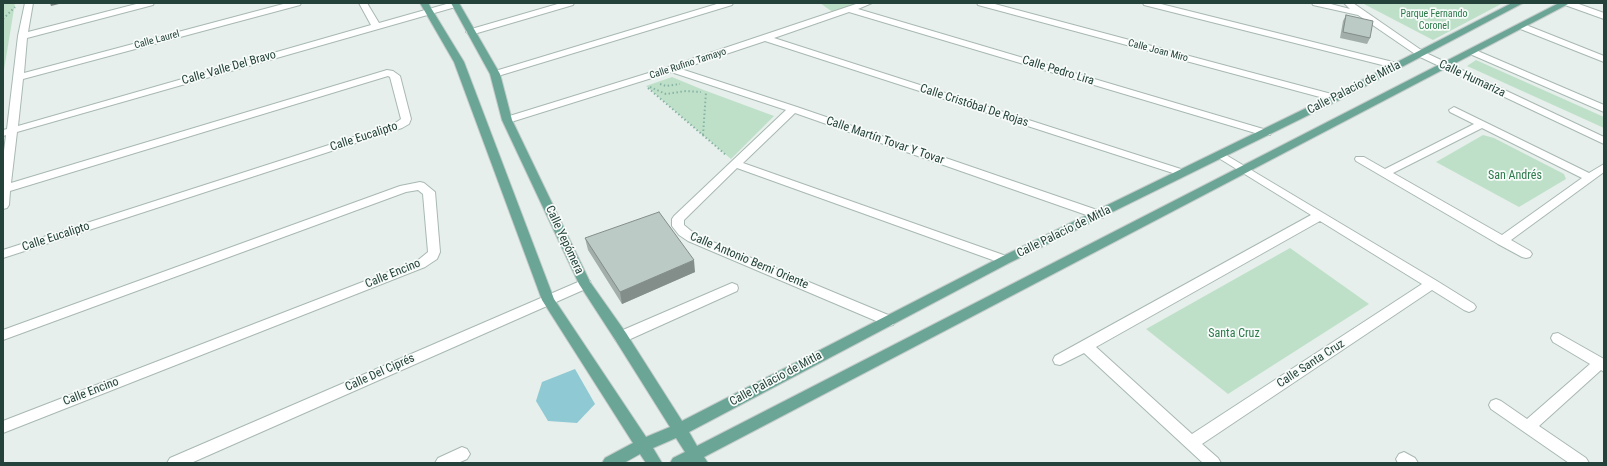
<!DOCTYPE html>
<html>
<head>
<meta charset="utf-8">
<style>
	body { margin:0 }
	#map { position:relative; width:1607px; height:466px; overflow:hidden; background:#e6efeb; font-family:"Roboto Condensed",sans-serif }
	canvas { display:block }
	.frame { position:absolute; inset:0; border:4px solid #24423a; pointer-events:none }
</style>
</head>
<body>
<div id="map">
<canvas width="1607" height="466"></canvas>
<div class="frame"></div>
</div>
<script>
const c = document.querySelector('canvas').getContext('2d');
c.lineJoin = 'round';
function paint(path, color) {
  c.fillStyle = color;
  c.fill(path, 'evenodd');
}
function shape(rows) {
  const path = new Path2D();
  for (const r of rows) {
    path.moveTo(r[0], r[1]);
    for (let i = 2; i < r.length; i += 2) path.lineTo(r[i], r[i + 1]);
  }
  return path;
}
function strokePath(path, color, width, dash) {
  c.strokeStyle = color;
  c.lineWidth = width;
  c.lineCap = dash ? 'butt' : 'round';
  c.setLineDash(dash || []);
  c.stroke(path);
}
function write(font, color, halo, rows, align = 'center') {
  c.font = font + ' "Roboto Condensed",sans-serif';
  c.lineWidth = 3.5;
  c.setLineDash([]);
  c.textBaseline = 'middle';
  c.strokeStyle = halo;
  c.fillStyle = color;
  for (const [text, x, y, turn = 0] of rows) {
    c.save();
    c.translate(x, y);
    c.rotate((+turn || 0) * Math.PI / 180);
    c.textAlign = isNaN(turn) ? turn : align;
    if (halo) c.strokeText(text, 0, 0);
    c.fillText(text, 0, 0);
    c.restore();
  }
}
paint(shape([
	[3,3,15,3,3,76],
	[820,3,864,3,834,13],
	[1362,3,1503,3,1433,40],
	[1476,60,1604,117,1604,128,1467,66],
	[672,77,701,89,774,116,731,159,646,86],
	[1483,135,1494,138,1564,174,1566,179,1519,207,1436,162],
	[1290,248,1369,304,1228,394,1146,329]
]), '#bfe0c8');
paint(shape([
	[575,369,595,404,577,423,548,421,536,401,542,382]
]), '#8ec9d4');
const minor = shape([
	[25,3,33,3,28,32,140,3,154,3,153,5,27,38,24,73,287,3,301,3,300,5,23,79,18,126,371,25,359,3,367,3,379,23,450,3,460,4,459,6,17,132,11,183,387,70,393,71,400,76,411,119,409,124,402,128,3,258,3,250,394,124,401,119,390,77,388,76,10,191,9,205,7,208,3,209,3,159,6,135,3,136,3,130,7,129,18,36,25,3],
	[561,3,574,3,573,5,474,34,471,35,466,32,468,30,561,3],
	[720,3,733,3,732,5,498,76,492,76,490,74,492,72,720,3],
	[859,3,872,3,858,9,1270,131,1271,133,1270,135,1262,135,849,12,774,38,1187,171,1189,173,1187,175,1179,175,765,41,681,69,797,107,1103,212,1105,215,1103,218,1095,218,795,113,743,163,1009,257,1011,260,1009,263,1005,264,1001,263,737,168,684,220,684,225,696,235,893,317,895,321,893,325,888,326,688,241,679,235,672,226,672,219,674,216,786,110,671,72,511,122,507,123,502,120,503,118,668,67,859,3],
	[977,3,991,3,1339,96,1340,98,1335,101,1331,100,978,5,977,3],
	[1143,3,1157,3,1401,64,1403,66,1398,69,1144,5,1143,3],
	[1312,3,1327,3,1350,9,1344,3,1353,3,1424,52,1604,137,1604,144,1418,56,1358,15,1313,5,1312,3],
	[1564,3,1576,3,1604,13,1604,19,1565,5,1564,3],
	[1521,23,1604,56,1604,62,1518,28,1516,26,1521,23],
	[1473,49,1604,105,1604,112,1470,54,1468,52,1470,50,1473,49],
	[1454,107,1589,173,1604,164,1604,172,1511,240,1530,251,1532,254,1530,257,1526,258,1522,257,1498,244,1356,161,1355,159,1356,157,1364,157,1385,169,1474,124,1450,112,1449,110,1454,107],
	[1482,128,1582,178,1502,235,1393,173,1482,128],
	[1221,152,1437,281,1474,304,1476,307,1474,310,1469,312,1464,310,1432,290,1202,444,1218,458,1221,463,1203,463,1084,353,1060,365,1055,364,1053,360,1055,356,1311,215,1217,157,1216,155,1217,153,1221,152],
	[1320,221,1422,284,1192,434,1096,347,1320,221],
	[420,182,424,183,435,192,440,252,437,259,425,267,3,433,3,421,417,261,428,252,423,194,418,190,406,192,3,340,3,330,400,186,420,182],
	[585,279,590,281,591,284,590,287,191,463,167,463,170,458,585,279],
	[732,283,737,285,738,288,737,291,626,341,621,342,616,341,614,337,616,333,732,283],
	[1558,333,1604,359,1604,372,1601,370,1539,426,1586,458,1589,463,1569,463,1491,409,1489,405,1491,401,1496,399,1501,401,1527,419,1590,364,1553,342,1551,338,1553,334,1558,333],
	[462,447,467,449,470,454,467,459,458,463,435,463,438,458,462,447],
	[1404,452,1415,458,1418,463,1398,463,1396,459,1399,454,1404,452]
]);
const major = shape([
	[420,3,428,3,464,62,554,299,646,437,670,427,616,341,579,284,502,120,490,74,451,3,459,3,500,74,512,120,590,282,626,333,682,421,1001,257,1331,96,1512,3,1523,3,1339,100,1009,263,689,432,697,446,1559,3,1570,3,704,457,708,463,670,463,673,458,685,452,676,438,653,448,662,463,646,463,640,454,624,463,602,463,605,458,633,443,542,300,454,62,420,3]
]);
strokePath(minor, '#a8b8b2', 2);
strokePath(major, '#c2cac8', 2);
strokePath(shape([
	[3,19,15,7],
	[660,84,666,86,680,84],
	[650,87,666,94,686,91,701,92],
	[648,88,726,155],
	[703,135,706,92]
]), '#86b3a5', 2, [1.5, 2.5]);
paint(minor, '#fff');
paint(major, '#6aa596');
paint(shape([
	[1346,15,1370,38,1367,44,1340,38,1343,21],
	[585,238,695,272,622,304,588,250]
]), '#a1aea9');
paint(shape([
	[50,3,63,3,51,6],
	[694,260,695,272,622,304,620,292]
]), '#838d89');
const building = shape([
	[1346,15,1373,21,1370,38,1343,32,1346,15],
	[659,212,694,260,620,292,585,238,659,212]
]);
paint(building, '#bbcac4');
strokePath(building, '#838d89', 1);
write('10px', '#2d7a4b', '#f7fbf9', [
	["Parque Fernando",1434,14],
	["Coronel",1434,26]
]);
write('10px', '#24423a', '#f7fbf9', [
	["Calle Laurel",157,40,-15],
	["Calle Joan Miro",1158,51,15],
	["Calle Rufino Tamayo",688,64,-18]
]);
write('12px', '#24423a', '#f7fbf9', [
	["Calle Valle Del Bravo",229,68,-16],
	["Calle Pedro Lira",1058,71,17],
	["Calle Humariza",1472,79,25],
	["Calle Palacio de Mitla",1354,88,-27],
	["Calle Cristóbal De Rojas",974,106,18],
	["Calle Eucalipto",364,137,-18],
	["Calle Martín Tovar Y Tovar",885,141,19],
	["Calle Palacio de Mitla",1064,232,-26],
	["Calle Eucalipto",56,237,-18],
	["Calle Yepómera",564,240,65],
	["Calle Antonio Berni Oriente",749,261,23],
	["Calle Encino",393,274,-22],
	["Calle Santa Cruz",1311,364,-33],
	["Calle Del Ciprés",380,373,-24],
	["Calle Palacio de Mitla",776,379,-28],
	["Calle Encino",91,392,-21]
]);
write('12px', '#2d7a4b', '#f7fbf9', [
	["San Andrés",1515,176],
	["Santa Cruz",1234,334]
]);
</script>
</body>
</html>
